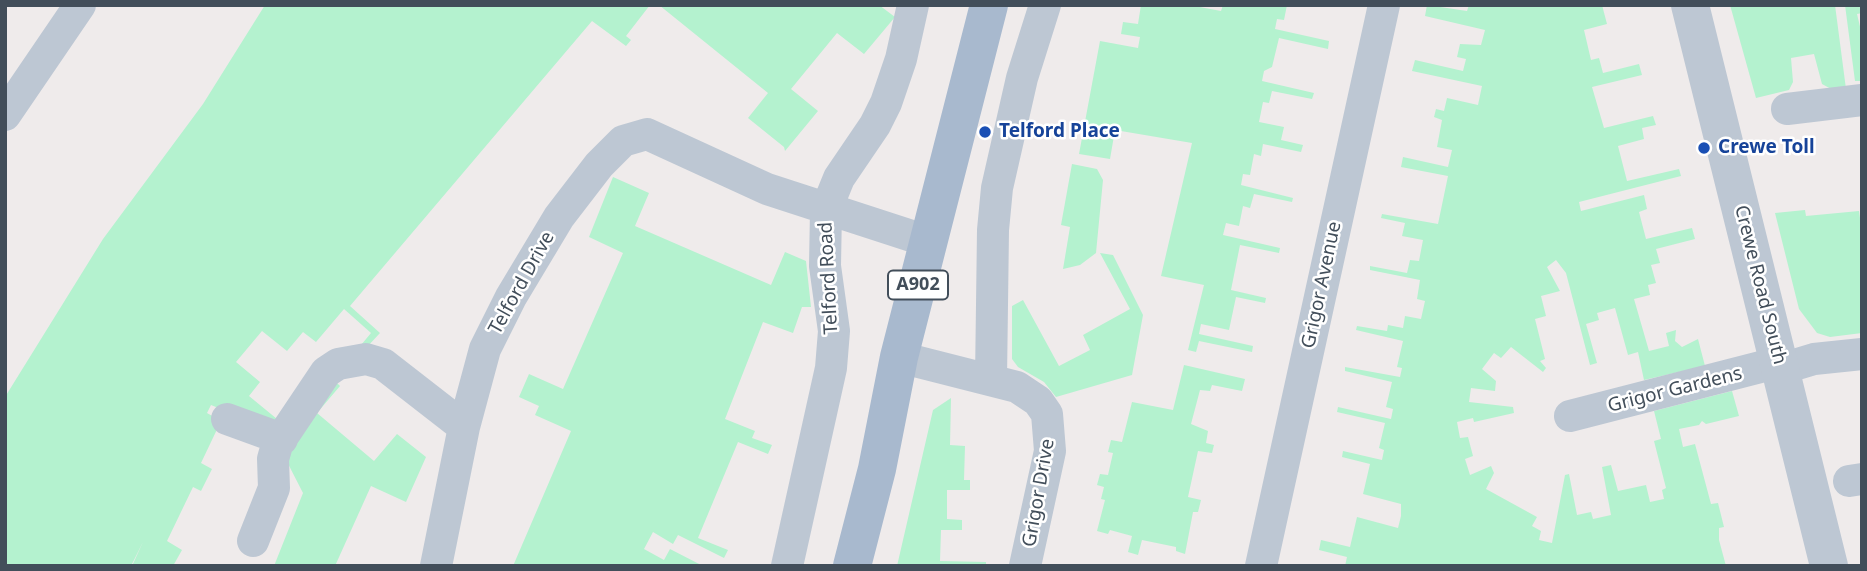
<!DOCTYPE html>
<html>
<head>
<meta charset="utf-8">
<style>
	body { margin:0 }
	#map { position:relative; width:1867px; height:571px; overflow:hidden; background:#efebeb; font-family:"Noto Sans",sans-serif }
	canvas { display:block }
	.frame { position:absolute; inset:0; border:7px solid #424e5a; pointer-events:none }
</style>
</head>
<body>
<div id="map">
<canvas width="1867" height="571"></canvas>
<div class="frame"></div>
</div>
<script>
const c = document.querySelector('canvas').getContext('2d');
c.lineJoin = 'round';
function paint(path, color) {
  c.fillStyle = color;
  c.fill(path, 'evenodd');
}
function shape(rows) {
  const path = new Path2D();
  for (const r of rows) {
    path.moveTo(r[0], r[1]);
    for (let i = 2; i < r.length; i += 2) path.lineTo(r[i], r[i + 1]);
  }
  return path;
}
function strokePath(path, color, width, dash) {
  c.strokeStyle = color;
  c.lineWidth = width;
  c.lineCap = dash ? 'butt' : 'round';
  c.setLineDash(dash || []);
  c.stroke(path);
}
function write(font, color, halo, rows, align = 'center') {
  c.font = font + ' "Noto Sans",sans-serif';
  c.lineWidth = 5;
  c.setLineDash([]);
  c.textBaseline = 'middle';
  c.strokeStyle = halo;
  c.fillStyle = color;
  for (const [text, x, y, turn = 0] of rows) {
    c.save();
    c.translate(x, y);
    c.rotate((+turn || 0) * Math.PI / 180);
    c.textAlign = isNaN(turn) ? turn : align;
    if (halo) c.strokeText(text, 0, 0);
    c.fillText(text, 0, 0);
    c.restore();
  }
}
paint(shape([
	[265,5,650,5,626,36,631,40,626,46,592,21,350,306,380,333,367,347,361,345,371,333,344,309,316,342,303,332,287,351,262,331,236,362,260,382,249,396,277,419,272,423,255,423,211,405,207,413,221,421,201,463,212,469,201,491,193,487,167,541,182,550,173,566,132,566,143,542,131,566,5,566,5,397,103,239,203,104],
	[659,5,879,5,895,17,864,54,837,33,791,89,818,111,785,151,784,147,748,118,768,93],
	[1141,5,1189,5,1221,11,1223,5,1287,5,1284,20,1277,19,1275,29,1329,41,1328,49,1279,38,1272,67,1264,71,1262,81,1314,93,1312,99,1272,91,1269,103,1263,102,1259,122,1284,127,1281,140,1303,145,1301,152,1263,144,1261,156,1254,154,1250,175,1243,174,1241,185,1293,198,1292,202,1254,194,1250,208,1243,206,1239,226,1226,223,1223,235,1280,248,1279,253,1240,245,1231,290,1266,298,1265,303,1236,297,1229,330,1201,324,1199,334,1253,346,1252,352,1199,341,1196,352,1188,350,1204,285,1161,276,1192,143,1115,130,1110,159,1079,154,1100,41,1138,48,1140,37,1121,34,1123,22,1138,24],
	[1427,5,1467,11,1469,5,1602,5,1607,24,1584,30,1591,60,1599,58,1603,73,1639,64,1642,75,1592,87,1604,128,1653,116,1656,125,1642,128,1644,139,1618,146,1627,181,1679,169,1681,176,1579,202,1581,211,1644,195,1647,209,1639,212,1646,239,1692,228,1695,239,1656,249,1660,263,1651,265,1656,283,1648,285,1650,295,1634,299,1649,351,1669,346,1666,333,1676,330,1675,341,1682,347,1698,339,1705,366,1644,380,1638,352,1628,355,1615,308,1597,313,1599,320,1586,324,1597,363,1590,365,1566,273,1556,260,1547,267,1560,291,1541,296,1546,316,1535,319,1545,359,1540,361,1546,368,1543,372,1511,347,1501,358,1494,353,1482,369,1496,381,1495,391,1471,388,1469,402,1513,407,1514,413,1474,422,1473,418,1457,422,1460,438,1468,437,1473,456,1465,459,1470,475,1491,466,1494,473,1486,489,1537,517,1532,526,1541,531,1539,540,1552,543,1565,475,1569,474,1577,515,1591,512,1593,519,1611,515,1602,467,1611,465,1618,491,1646,485,1650,502,1664,499,1662,490,1666,488,1654,441,1661,439,1654,411,1732,391,1739,416,1706,424,1702,421,1699,425,1679,429,1683,447,1695,444,1711,504,1718,503,1724,527,1719,528,1719,540,1726,566,1345,566,1347,557,1319,550,1321,540,1350,547,1357,517,1398,528,1401,516,1401,504,1363,494,1370,464,1342,457,1343,451,1382,460,1384,450,1379,448,1385,423,1337,412,1338,407,1391,419,1393,409,1386,407,1392,382,1345,371,1345,367,1400,377,1402,368,1397,367,1403,341,1356,330,1357,326,1387,331,1388,325,1403,328,1405,316,1421,319,1425,301,1417,299,1420,280,1370,270,1370,266,1407,273,1410,260,1419,261,1423,240,1402,236,1405,223,1381,218,1382,214,1438,224,1448,176,1401,167,1403,157,1448,167,1452,150,1437,147,1442,120,1434,117,1436,109,1444,111,1447,98,1478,105,1482,86,1412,71,1415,60,1463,71,1466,59,1457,57,1460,44,1481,45,1485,30,1425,16],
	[1730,5,1835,5,1846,89,1833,90,1822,84,1814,54,1791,58,1793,82,1789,90,1756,98],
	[1845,5,1862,5,1862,13,1857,14,1862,35,1862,81,1855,81],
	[1072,164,1097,169,1103,180,1096,253,1080,265,1063,269,1070,227,1061,225],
	[613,177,649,193,635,226,771,285,785,252,806,261,811,307,802,307,793,333,763,322,725,419,755,431,752,438,772,445,768,454,738,442,698,538,728,550,724,558,678,535,673,544,653,532,644,549,664,560,670,549,703,566,513,566,571,431,535,415,539,406,519,397,529,374,563,389,623,253,589,237],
	[1805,210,1806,216,1859,211,1862,232,1862,333,1830,337,1817,333,1799,309,1775,213],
	[1100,253,1113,255,1143,315,1132,375,1056,397,1044,382,1018,367,1012,359,1012,306,1023,300,1059,366,1090,350,1083,335,1130,309],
	[1184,365,1245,379,1242,391,1212,385,1210,391,1200,390,1191,424,1208,431,1206,443,1214,445,1212,453,1198,451,1188,497,1201,500,1198,512,1193,512,1185,554,1176,551,1176,547,1142,540,1138,555,1128,552,1132,536,1110,530,1108,534,1097,531,1105,500,1101,499,1104,487,1097,485,1100,474,1108,475,1113,453,1108,452,1111,440,1122,442,1132,402,1173,410],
	[336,382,340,386,317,413,374,461,397,434,426,457,406,502,371,486,335,566,274,566,303,493,282,452],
	[951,398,950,445,965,446,964,480,970,480,970,490,947,490,947,519,962,520,962,530,941,530,940,561,986,562,986,566,897,566,933,410]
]), '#b4f2cf');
strokePath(shape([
	[1787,109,1862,100],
	[5,115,80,5],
	[899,357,1017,387,1038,401,1047,414,1050,451,1025,566],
	[1781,369,1814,359,1862,354],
	[991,379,993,230,997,188,1022,78,1045,5],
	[1570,416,1780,362],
	[227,419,282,439],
	[1849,481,1862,479],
	[253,541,274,488,273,459,277,445,326,372,338,364,366,359,383,364,464,427],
	[436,566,464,427,485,349,511,297,559,217,599,165,623,141,647,134,767,189,930,242],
	[787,566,831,368,834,331,825,266,826,210,839,178,875,125,886,103,901,59,913,5],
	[1261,566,1384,5]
]), '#bdc7d3', 32);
strokePath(shape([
	[1690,5,1829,566]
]), '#bdc7d3', 38);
strokePath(shape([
	[852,566,877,469,899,357,989,5]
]), '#a8b9ce', 38);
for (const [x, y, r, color] of [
	[985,132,7,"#1a4fb4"],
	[1704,148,7,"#1a4fb4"]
]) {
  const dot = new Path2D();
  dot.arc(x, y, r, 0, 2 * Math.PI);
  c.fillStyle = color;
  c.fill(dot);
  strokePath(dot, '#fff', 2.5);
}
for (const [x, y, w] of [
	[918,285,60]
]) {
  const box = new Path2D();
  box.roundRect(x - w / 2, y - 14.5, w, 29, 5);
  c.fillStyle = '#fff';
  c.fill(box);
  strokePath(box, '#424e5a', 2);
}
write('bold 18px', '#424e5a', null, [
	["A902",918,285]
]);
write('bold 19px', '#164399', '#fff', [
	["Telford Place",999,132],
	["Crewe Toll",1718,148]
], 'left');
write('19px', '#424e5a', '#fff', [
	["Telford Road",829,278,-93],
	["Telford Drive",522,283,-61],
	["Grigor Avenue",1322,285,-78],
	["Crewe Road South",1760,285,76],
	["Grigor Gardens",1675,390,-14],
	["Grigor Drive",1039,493,-80]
]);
</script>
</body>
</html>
